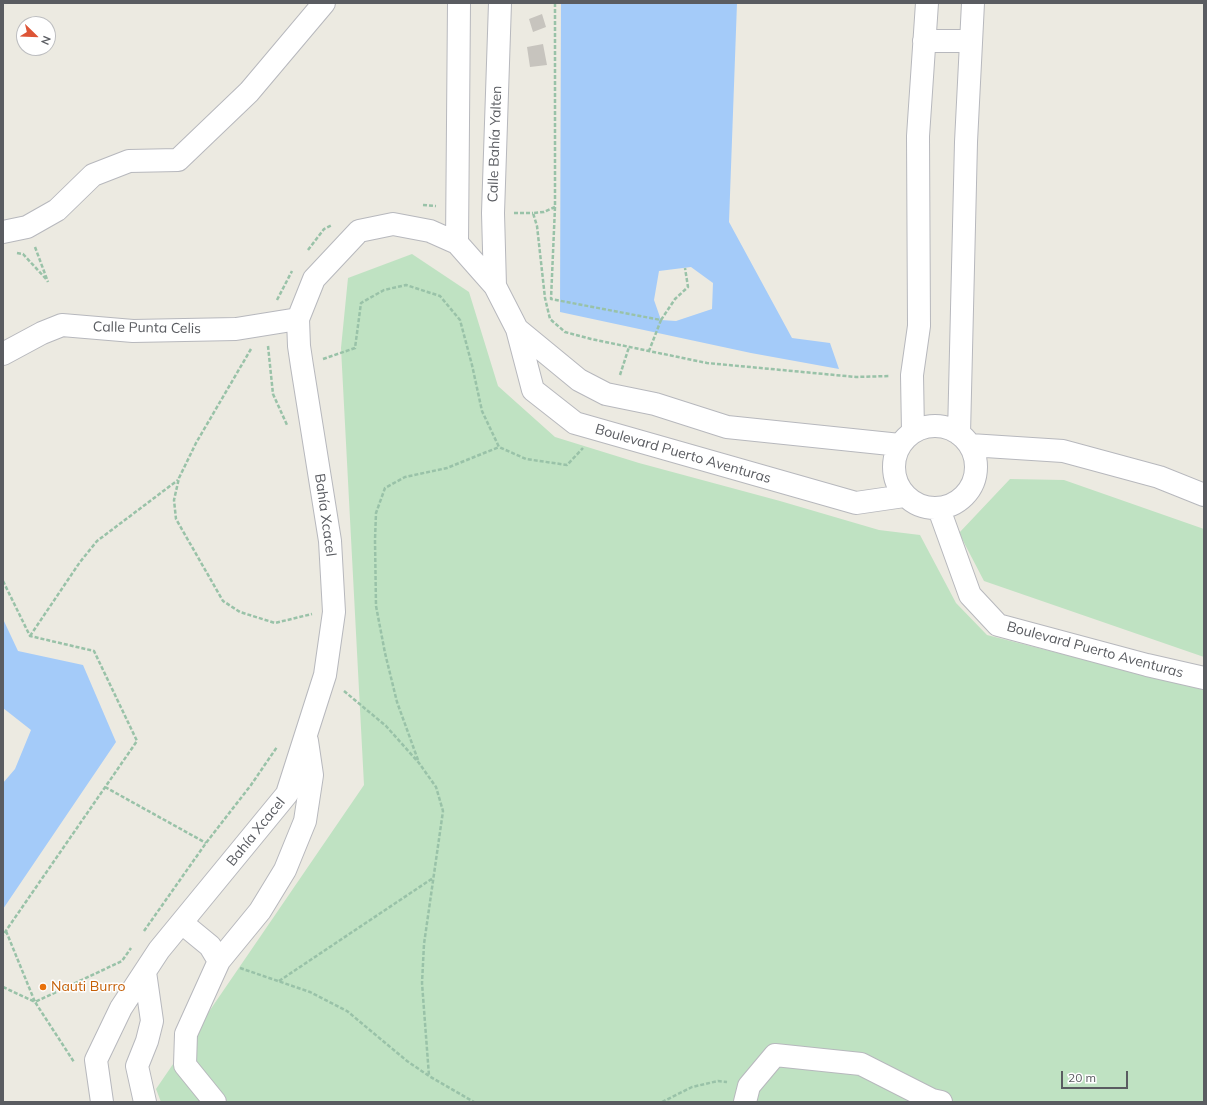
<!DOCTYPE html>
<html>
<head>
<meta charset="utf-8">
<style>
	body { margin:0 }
	#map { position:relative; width:1207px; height:1105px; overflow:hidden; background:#eceae1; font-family:Mulish,sans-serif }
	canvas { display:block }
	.frame { position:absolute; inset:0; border:4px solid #5a5c61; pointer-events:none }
	.north { position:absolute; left:16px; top:16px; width:40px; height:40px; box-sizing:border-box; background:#fff; border:1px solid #bdbec0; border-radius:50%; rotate:113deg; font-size:11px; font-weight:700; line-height:16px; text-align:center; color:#5a5c61 }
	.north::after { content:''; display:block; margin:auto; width:14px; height:18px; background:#dd5436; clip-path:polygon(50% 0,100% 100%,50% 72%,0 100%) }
	.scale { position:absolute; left:1061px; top:1071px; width:67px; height:18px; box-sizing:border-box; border:2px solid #5a5c61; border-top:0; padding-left:5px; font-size:12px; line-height:14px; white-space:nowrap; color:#5a5c61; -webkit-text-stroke:3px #fff; paint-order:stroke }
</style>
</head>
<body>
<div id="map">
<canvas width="1207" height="1105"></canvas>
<div class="frame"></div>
<div class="north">N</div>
<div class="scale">20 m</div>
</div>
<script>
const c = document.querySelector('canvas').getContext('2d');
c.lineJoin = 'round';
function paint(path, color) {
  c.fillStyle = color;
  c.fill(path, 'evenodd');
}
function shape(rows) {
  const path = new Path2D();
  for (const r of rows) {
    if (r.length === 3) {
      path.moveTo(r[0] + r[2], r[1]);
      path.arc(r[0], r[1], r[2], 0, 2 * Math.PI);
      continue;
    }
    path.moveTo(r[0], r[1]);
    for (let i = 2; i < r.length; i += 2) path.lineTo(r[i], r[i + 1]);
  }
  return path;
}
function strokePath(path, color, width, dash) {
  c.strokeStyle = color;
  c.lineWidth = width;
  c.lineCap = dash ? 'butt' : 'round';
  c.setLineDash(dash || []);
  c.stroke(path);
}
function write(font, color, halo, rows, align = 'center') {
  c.font = font + ' Mulish,sans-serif';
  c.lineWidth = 3;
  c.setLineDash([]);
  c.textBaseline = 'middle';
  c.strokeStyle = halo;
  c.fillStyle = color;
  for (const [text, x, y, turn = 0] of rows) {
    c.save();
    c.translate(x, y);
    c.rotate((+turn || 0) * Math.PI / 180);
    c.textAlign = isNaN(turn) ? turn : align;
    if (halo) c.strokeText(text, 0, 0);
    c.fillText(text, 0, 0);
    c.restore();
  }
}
paint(shape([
	[412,254,469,292,498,386,555,437,639,463,780,501,879,530,920,535,956,603,987,635,1204,690,1204,1102,161,1102,156,1089,364,785,341,348,348,278],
	[1010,479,1064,480,1204,529,1204,657,984,581,959,533]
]), '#bfe2c2');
paint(shape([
	[561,3,737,3,729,222,792,338,830,343,839,369,751,353,560,312],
	[691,267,713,283,712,309,676,321,661,320,654,300,659,271],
	[3,619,18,651,83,665,116,742,3,909,3,783,15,769,31,730,3,708]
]), '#a4cbf9');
paint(shape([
	[542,14,546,27,533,32,529,19],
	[543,44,547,65,530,67,527,47]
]), '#c7c4be');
const minor = shape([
	[924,41,971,41],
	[3,232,27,227,57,210,93,175,129,161,178,160,249,92,324,3],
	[457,243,459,3],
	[495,286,493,213,500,3],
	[517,329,579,380,606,394,655,404,727,427,900,445],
	[3,354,42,333,62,325,133,331,236,329,298,319],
	[935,467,41],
	[913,432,912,375,919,326,918,136,927,3],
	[959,434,966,142,973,3],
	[970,445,1063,451,1159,477,1204,495],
	[939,509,970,595,998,625,1147,665,1204,678],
	[182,923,210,946,219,961,186,1034,185,1065,215,1102],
	[219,961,260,911,285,870,305,821,312,775,307,741],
	[102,1102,96,1060,121,1008,159,950,287,794,325,675,334,612,330,541,302,366,299,346,298,319,314,279,359,231,393,224,430,231,457,243,495,286,517,329,533,390,575,423,856,503,904,496],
	[145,1102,137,1066,147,1041,152,1021,145,972],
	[745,1102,749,1086,775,1055,861,1064,932,1100,941,1102]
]);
strokePath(minor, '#b7b8bd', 24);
strokePath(shape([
	[555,3,555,207,551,299,661,320,649,351],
	[423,205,436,206],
	[555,207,544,212,533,213,537,226,545,298,550,319,565,332,591,339,707,363,856,377,890,376],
	[514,213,533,213],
	[35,247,48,282],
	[308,250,324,229,332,225],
	[17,253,23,254,47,280],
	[277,300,292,271],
	[661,320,675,299,688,287,685,268],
	[268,346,273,394,287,425],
	[251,349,196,443,179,478,174,500,176,519,223,601,240,612,275,623,312,614],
	[323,359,355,348,361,303,384,290,406,285,440,296,460,320,472,365,482,411,499,447,526,459,567,465,583,448],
	[620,375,629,347],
	[3,581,30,636,94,651,137,741,3,935],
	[30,636,80,562,97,541,178,480],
	[344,691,386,726,419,763,436,787,443,811,424,944,422,983,429,1076],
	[418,760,397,702,385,653,376,606,375,540,376,513,385,488,405,477,447,468,499,447],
	[105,787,206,843],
	[6,931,35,1002,122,961,131,948],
	[144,931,206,843,251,785,277,747],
	[240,968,310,992,347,1011,407,1061,429,1076,474,1102],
	[279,981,433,878],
	[3,987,35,1002,74,1062],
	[662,1102,692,1087,718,1081,727,1082]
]), '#99c2a8', 2.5, [4, 2]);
strokePath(minor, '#fff', 22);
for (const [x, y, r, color] of [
	[43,987,4,"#e8710a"]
]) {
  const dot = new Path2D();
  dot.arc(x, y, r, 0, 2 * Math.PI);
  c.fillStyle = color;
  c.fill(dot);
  strokePath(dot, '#fff', 1.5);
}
write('14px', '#5a5c61', '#fff', [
	["Calle Bahía Yalten",495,144,-88],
	["Calle Punta Celis",147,328,1],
	["Boulevard Puerto Aventuras",683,454,16],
	["Bahía Xcacel",325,515,82],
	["Boulevard Puerto Aventuras",1095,650,15],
	["Bahía Xcacel",256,832,-51]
]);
write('14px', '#c56008', '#fff', [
	["Nauti Burro",51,987]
], 'left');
</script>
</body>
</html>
